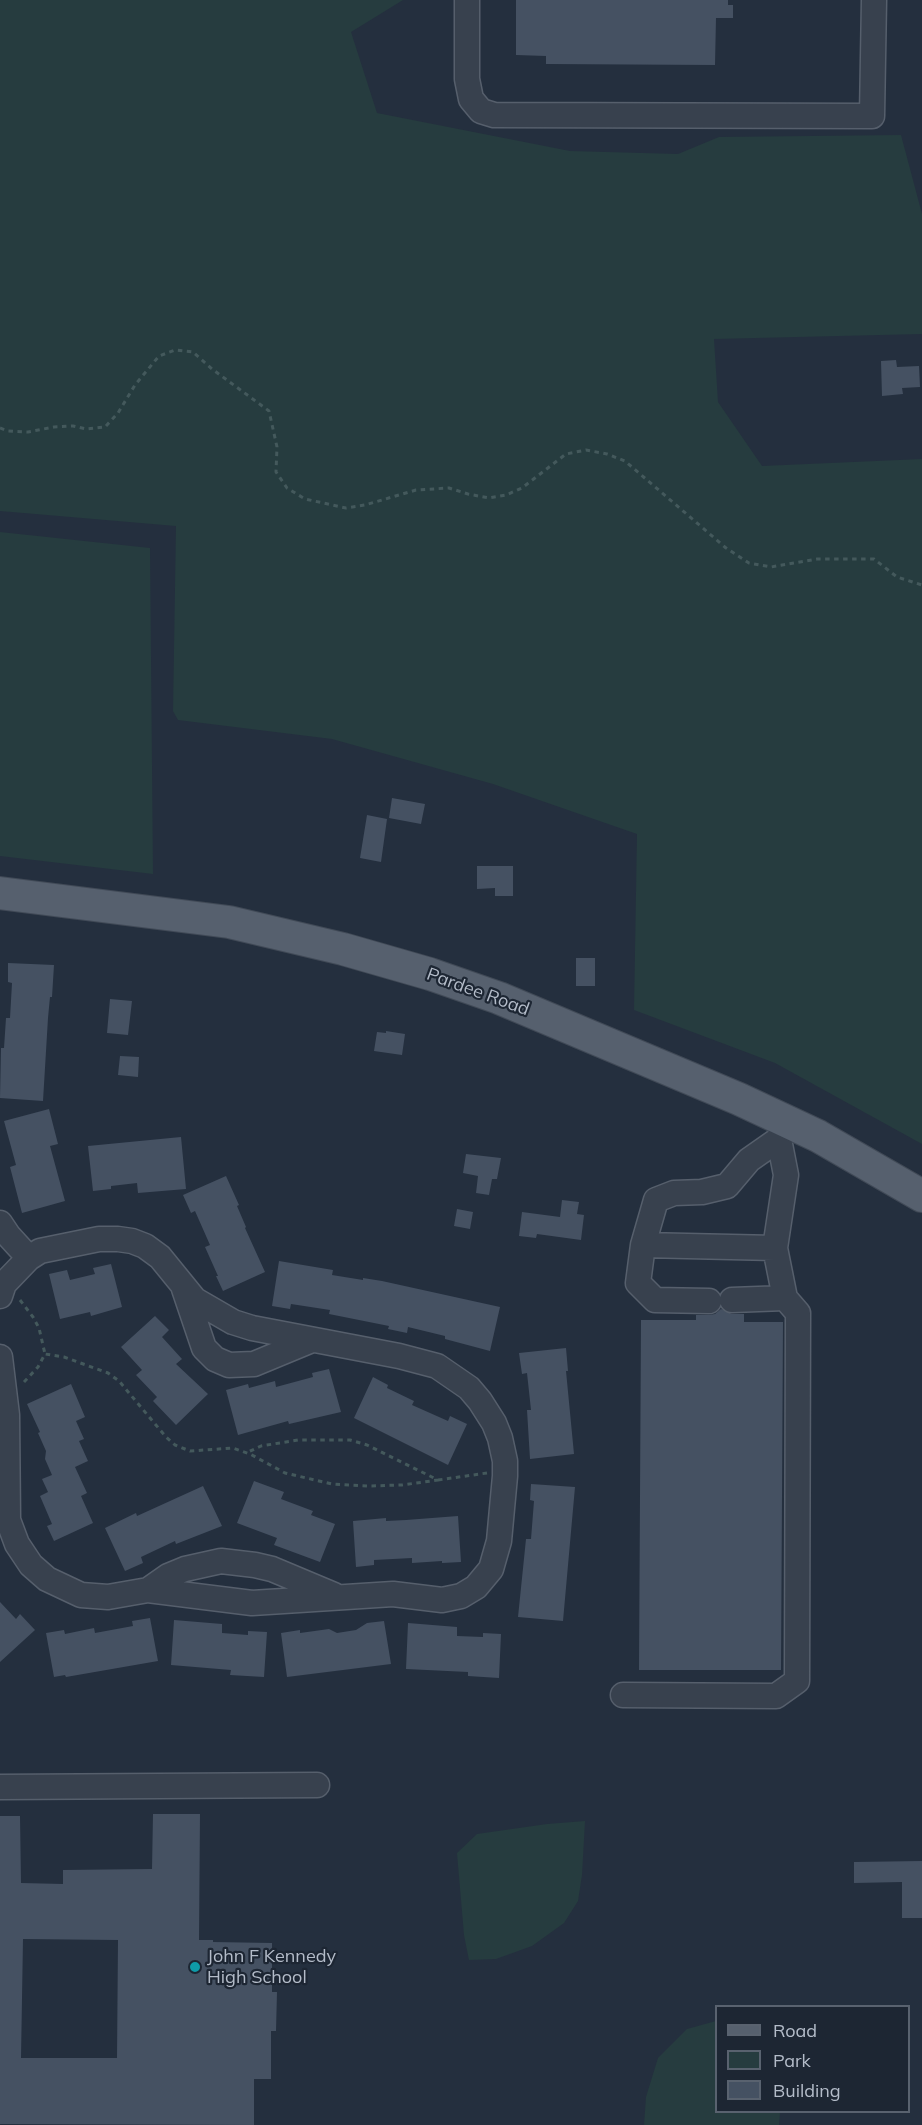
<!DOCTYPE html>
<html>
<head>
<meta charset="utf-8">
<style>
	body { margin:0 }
	#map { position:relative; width:922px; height:2125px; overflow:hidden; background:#242f3e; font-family:Mulish,sans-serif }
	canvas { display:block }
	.legend { position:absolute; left:715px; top:2005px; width:195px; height:108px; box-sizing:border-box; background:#1d2633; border:2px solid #59626f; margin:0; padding:8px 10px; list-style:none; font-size:18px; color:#b4bcc9 }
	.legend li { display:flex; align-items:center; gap:12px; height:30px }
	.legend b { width:30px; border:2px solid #59626f }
</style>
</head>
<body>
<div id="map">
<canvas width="922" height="2125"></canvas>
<ul class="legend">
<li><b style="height:8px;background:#56606e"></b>Road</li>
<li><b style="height:16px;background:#263c3f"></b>Park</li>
<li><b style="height:16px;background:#455162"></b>Building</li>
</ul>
</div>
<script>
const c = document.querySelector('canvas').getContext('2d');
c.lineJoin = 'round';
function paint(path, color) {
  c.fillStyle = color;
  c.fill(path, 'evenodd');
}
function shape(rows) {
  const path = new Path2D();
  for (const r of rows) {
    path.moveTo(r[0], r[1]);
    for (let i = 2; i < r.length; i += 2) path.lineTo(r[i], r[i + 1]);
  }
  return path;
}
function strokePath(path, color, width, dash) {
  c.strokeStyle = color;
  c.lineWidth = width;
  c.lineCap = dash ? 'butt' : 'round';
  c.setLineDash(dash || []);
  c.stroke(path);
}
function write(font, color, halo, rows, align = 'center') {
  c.font = font + ' Mulish,sans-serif';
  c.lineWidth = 4.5;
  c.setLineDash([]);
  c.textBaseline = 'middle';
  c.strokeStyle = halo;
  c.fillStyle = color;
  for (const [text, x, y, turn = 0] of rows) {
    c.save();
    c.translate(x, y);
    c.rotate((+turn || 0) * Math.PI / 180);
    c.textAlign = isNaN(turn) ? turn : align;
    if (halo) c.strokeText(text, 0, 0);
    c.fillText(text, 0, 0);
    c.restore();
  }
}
paint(shape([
	[0,0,403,0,351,32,377,113,570,151,678,154,719,137,901,135,922,214,922,334,714,339,718,402,762,466,922,459,922,1144,775,1063,634,1010,637,834,493,784,332,739,178,720,173,711,176,526,0,511],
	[0,532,150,548,153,874,0,856],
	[585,1821,582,1875,578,1901,564,1923,532,1946,496,1959,469,1960,464,1935,457,1853,477,1834,547,1824],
	[716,2021,716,2112,780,2112,779,2125,644,2125,646,2097,658,2058,687,2029]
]), '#263c3f');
paint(shape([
	[516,0,728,0,728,5,733,5,733,18,716,18,715,65,546,64,546,56,516,55],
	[896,360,897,367,919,366,920,387,902,388,903,394,882,396,881,361],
	[392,798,425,804,421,824,389,818],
	[367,815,387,819,381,862,360,858],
	[477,866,513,866,513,896,495,896,495,888,477,889],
	[576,958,595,958,595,986,576,986],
	[8,963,54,965,52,997,50,997,48,1018,43,1101,0,1098,1,1048,4,1048,6,1018,10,1018,12,983,8,982],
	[110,999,132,1001,128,1035,107,1033],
	[386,1031,405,1034,402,1055,374,1051,377,1032,386,1033],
	[120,1056,139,1057,138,1077,118,1075],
	[49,1109,58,1144,50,1146,65,1201,22,1213,10,1167,16,1165,4,1121],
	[181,1137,186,1189,138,1193,137,1183,111,1186,111,1189,93,1191,88,1146],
	[466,1154,501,1158,497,1179,492,1179,489,1195,476,1193,478,1176,463,1173],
	[226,1176,239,1205,237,1206,246,1227,245,1228,265,1272,223,1291,216,1276,218,1276,205,1247,210,1245,195,1211,191,1213,183,1195],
	[562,1200,579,1202,577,1214,584,1215,581,1240,537,1234,536,1238,519,1236,522,1212,560,1217],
	[457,1209,473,1212,470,1229,454,1226],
	[279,1261,333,1270,332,1275,363,1280,363,1278,382,1281,500,1307,490,1351,445,1339,445,1336,408,1327,407,1333,388,1329,389,1326,329,1314,330,1310,291,1304,290,1309,272,1306],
	[111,1264,122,1307,91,1316,90,1312,60,1319,49,1274,67,1270,70,1280,95,1274,93,1268],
	[721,1309,732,1314,744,1314,744,1322,783,1322,781,1670,639,1670,641,1320,696,1320,696,1315,709,1315,715,1314],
	[155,1316,169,1330,162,1337,182,1359,176,1364,208,1394,176,1425,153,1401,157,1397,136,1375,142,1370,121,1347],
	[566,1348,568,1371,566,1371,574,1454,530,1459,527,1410,531,1410,527,1373,522,1374,519,1353],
	[329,1369,341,1412,289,1424,288,1421,238,1435,226,1390,248,1384,249,1388,275,1381,276,1387,313,1377,312,1373],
	[373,1377,388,1385,387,1388,414,1401,412,1405,448,1421,450,1416,467,1424,448,1465,354,1418],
	[71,1384,85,1417,76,1421,84,1439,79,1441,88,1461,75,1467,87,1493,81,1496,93,1523,54,1541,47,1526,52,1524,40,1496,48,1492,42,1479,52,1475,45,1459,46,1451,38,1433,40,1432,27,1404],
	[254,1481,284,1492,281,1499,313,1511,311,1515,335,1524,320,1562,274,1545,277,1538,237,1523],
	[531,1484,575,1487,563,1621,518,1617,526,1539,531,1539,534,1501,530,1500],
	[203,1486,222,1526,176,1544,175,1541,141,1557,143,1563,125,1571,105,1528,136,1513,137,1516],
	[458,1516,461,1562,442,1563,442,1561,412,1563,412,1558,374,1560,374,1565,356,1567,353,1521,386,1518,386,1521,406,1520],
	[0,1602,16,1619,20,1614,35,1630,0,1662],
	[150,1618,158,1661,66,1677,65,1675,54,1677,46,1633,64,1630,65,1634,94,1628,95,1633,133,1626,132,1621],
	[174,1620,222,1624,222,1633,248,1635,248,1631,267,1632,264,1677,230,1675,231,1670,171,1665],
	[384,1621,391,1664,287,1677,281,1633,300,1630,300,1633,329,1629,337,1633,356,1630,367,1623],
	[408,1623,457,1627,457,1636,483,1637,483,1633,501,1634,499,1678,468,1676,468,1672,406,1669],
	[153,1814,200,1814,199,1940,213,1940,213,1942,272,1943,272,1992,277,1992,276,2031,271,2031,271,2079,254,2079,254,2125,0,2124,0,1816,20,1816,21,1883,63,1884,63,1870,152,1869],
	[23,1939,118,1940,117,2058,21,2058],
	[922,1861,922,1918,902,1918,902,1882,854,1883,854,1862]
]), '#455162');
const minor = shape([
	[467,0,467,79,471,99,481,111,494,115,872,116,874,0],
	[0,1223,8,1235,29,1258],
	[643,1245,775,1248],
	[184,1289,204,1348,215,1359,229,1365,254,1364,312,1340],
	[0,1296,4,1284,29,1258,40,1251,99,1239,118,1239,132,1241,145,1246,160,1257,195,1300,233,1322,252,1328,399,1356,437,1366,469,1388,480,1401,494,1423,500,1438,505,1461,505,1476,499,1541,491,1569,476,1587,461,1596,442,1600,393,1594,252,1603,148,1590,108,1597,81,1595,47,1579,31,1565,17,1544,8,1520,7,1415,0,1357],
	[732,1300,785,1298],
	[709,1301,655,1300,638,1283,643,1245,656,1200,674,1193,702,1192,727,1186,749,1160,779,1139],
	[148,1590,168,1576,185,1569,221,1561,255,1565,272,1569,334,1595],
	[623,1695,776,1696,797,1681,798,1313,785,1298,775,1248,786,1175,779,1139,785,1121],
	[0,1787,317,1785]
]);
const major = shape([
	[0,893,229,922,343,949,430,974,499,998,739,1099,818,1136,922,1196]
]);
strokePath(minor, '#565f6c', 27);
strokePath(major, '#414a57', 34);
strokePath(shape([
	[0,428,8,431,28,432,54,427,73,426,86,429,105,427,118,413,135,385,159,356,175,350,193,352,212,369,269,411,277,447,276,472,287,488,305,499,346,508,365,505,416,490,449,488,468,494,489,498,506,495,522,488,566,454,586,450,607,454,625,461,726,548,749,563,771,567,817,559,874,559,897,577,922,585],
	[20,1300,33,1317,39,1328,45,1354],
	[24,1382,38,1367,45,1354,64,1357,108,1373,119,1381,166,1437,175,1445,190,1451,233,1448,250,1454,285,1473,332,1484,368,1486,402,1485,438,1480,367,1445,350,1440,298,1440,261,1446,246,1453],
	[438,1480,487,1473]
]), '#44595c', 3, [4.5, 4.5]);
strokePath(minor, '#38414e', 24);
strokePath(major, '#56606e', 32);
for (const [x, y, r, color] of [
	[195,1967,6,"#0f9aa8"]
]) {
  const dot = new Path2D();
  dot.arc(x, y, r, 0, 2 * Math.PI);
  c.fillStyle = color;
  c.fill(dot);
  strokePath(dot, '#1d2633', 2);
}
write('18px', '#b4bcc9', '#1d2633', [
	["Pardee Road",478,992,20]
]);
write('18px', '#b4bcc9', '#1d2633', [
	["John F Kennedy",207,1957],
	["High School",207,1978]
], 'left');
</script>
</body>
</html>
